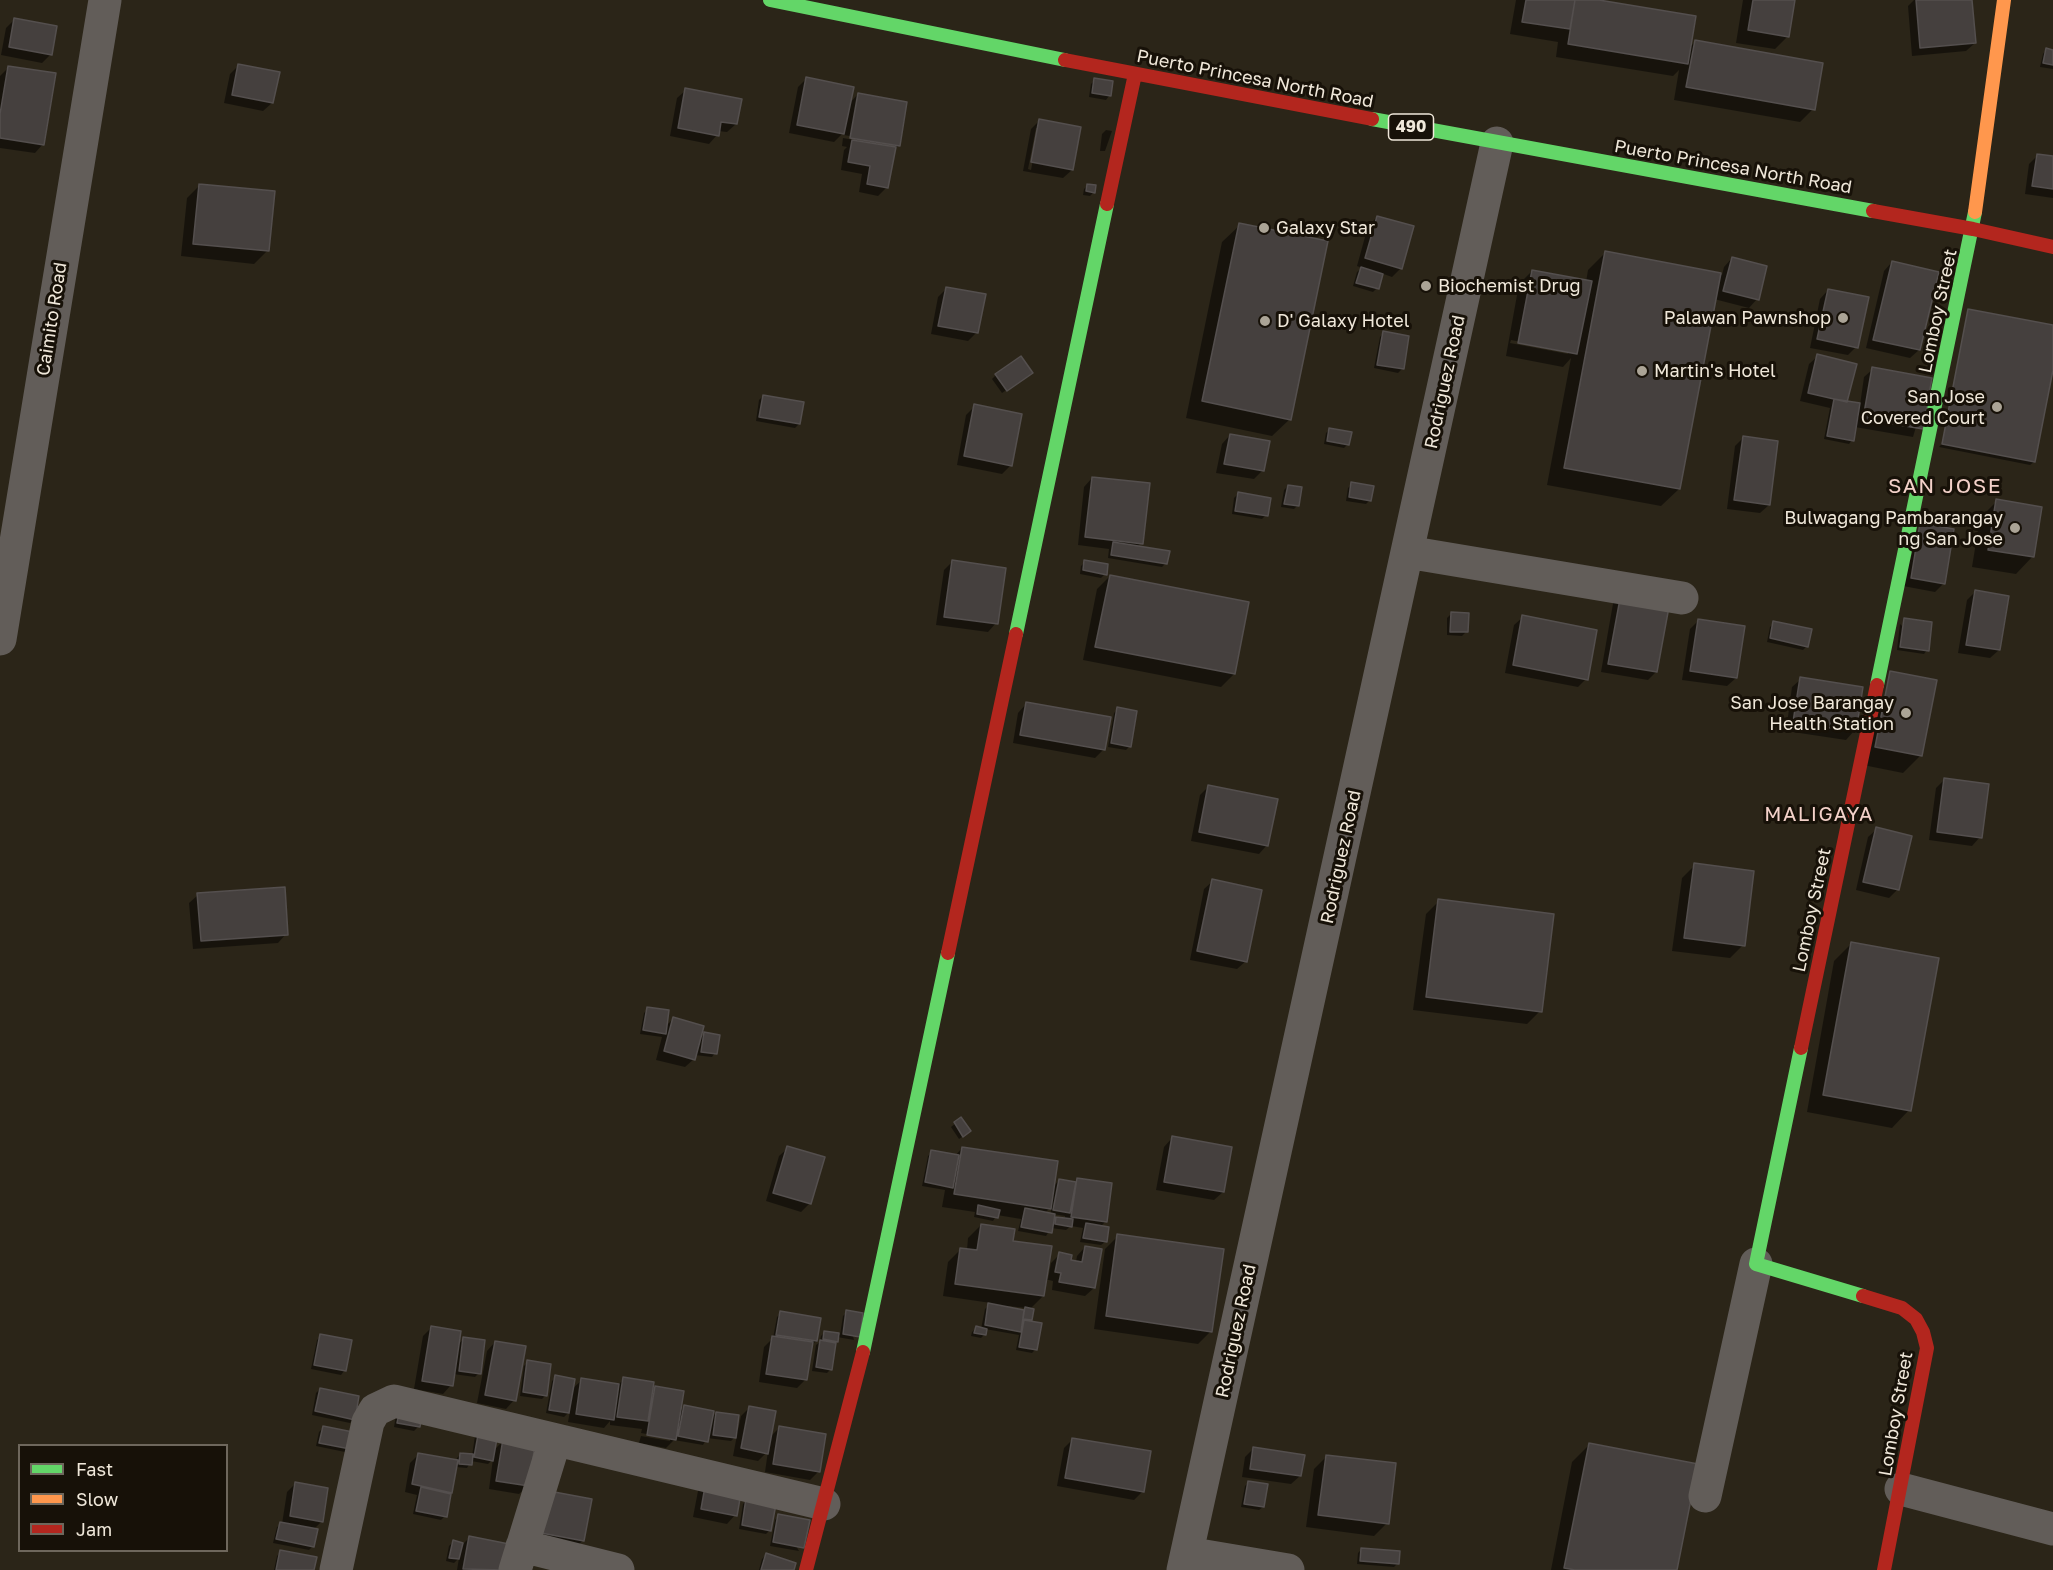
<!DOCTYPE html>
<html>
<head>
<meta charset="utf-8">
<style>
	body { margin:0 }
	#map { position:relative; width:2053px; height:1570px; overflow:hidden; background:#2b2518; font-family:"Golos Text",sans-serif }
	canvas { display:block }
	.legend { position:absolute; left:18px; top:1444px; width:210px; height:108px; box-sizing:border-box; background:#171108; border:2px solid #6e675c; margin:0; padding:8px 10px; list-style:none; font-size:18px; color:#f0e8da }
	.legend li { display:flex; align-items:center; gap:12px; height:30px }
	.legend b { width:30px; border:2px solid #6e675c }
</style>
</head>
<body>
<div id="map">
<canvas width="2053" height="1570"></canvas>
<ul class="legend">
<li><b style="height:8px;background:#63d668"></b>Fast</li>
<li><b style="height:8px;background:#ff974d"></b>Slow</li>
<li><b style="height:8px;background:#b3261e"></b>Jam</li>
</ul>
</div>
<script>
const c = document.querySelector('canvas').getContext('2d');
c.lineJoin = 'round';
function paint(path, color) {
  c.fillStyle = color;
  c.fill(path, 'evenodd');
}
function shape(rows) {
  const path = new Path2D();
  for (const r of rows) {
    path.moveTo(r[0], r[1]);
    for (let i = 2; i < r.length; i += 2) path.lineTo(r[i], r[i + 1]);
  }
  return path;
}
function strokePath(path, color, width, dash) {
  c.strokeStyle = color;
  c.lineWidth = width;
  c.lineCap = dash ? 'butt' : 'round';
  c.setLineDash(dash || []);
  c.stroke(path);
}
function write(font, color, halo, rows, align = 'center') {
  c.font = font + ' "Golos Text",sans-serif';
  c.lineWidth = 6;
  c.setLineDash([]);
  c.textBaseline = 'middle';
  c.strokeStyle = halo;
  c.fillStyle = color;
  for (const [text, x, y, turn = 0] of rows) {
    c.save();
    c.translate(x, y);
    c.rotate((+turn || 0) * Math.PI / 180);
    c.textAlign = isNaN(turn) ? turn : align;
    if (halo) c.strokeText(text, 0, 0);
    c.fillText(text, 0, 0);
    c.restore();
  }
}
paint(shape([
	[1516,0,1590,0,1689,48,1695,42,1813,109,1800,122,1674,100,1679,70,1673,76,1556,57,1558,42,1510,34],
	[1743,0,1794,0,1788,36,1775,49,1736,43],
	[1914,0,1970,0,1975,43,1966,51,1912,56,1908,6],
	[14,20,51,54,42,63,1,55,6,28],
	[2046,50,2053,51,2053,69,2040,67,2043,54],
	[239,65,272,103,263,111,224,103,230,74],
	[8,68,43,144,35,153,0,148,0,76],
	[807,78,849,104,858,94,898,146,894,150,887,187,878,196,859,192,862,174,841,170,844,150,847,147,842,146,843,138,894,147,894,144,844,135,845,131,834,142,789,133,798,87],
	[1095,80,1111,82,1109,96,1106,100,1089,97,1091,84],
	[686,90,736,124,727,132,718,131,717,135,709,144,670,136,677,98],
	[1040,120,1072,170,1063,178,1023,171,1031,129],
	[1036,128,1039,128,1031,170,1028,169],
	[1106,130,1112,131,1105,151,1100,151,1102,134],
	[2038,155,2053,158,2053,198,2025,194,2029,164],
	[200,185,267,251,254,264,181,256,187,198],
	[1088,185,1094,192,1090,196,1083,195,1084,189],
	[1377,217,1401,268,1392,277,1381,273,1377,288,1373,292,1353,286,1357,272,1362,268,1357,266,1368,226],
	[1240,225,1290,419,1272,436,1186,418,1222,242],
	[1605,253,1722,275,1724,267,1732,258,1757,299,1749,308,1714,299,1679,489,1661,506,1547,485,1571,358,1563,367,1506,356,1519,284,1532,271,1586,282,1588,270],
	[1511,340,1568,351,1568,354,1510,343],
	[1892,262,1919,350,1910,358,1866,348,1884,271],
	[946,289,977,332,968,341,931,334,938,297],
	[1828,290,1856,347,1848,355,1810,348,1820,299],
	[2053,327,2053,362,2034,462,2030,465,1939,447],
	[1383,333,1402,369,1398,373,1374,368,1380,337],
	[1818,356,1846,402,1860,405,1864,377,1873,369,1930,379,1913,437,1855,427,1852,440,1849,444,1824,439,1830,408,1800,401,1809,364],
	[996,375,1027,376,1002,393,992,379],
	[763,396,799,424,795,428,756,421,759,400],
	[975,406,1011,465,1002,474,957,465,966,415],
	[1330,429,1348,444,1344,448,1324,444,1326,433],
	[1230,435,1262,471,1254,479,1216,473,1222,444],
	[1743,438,1769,505,1760,513,1727,509,1735,446],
	[1092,478,1141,543,1137,547,1166,563,1162,567,1108,558,1109,549,1078,545,1084,487],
	[1352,484,1370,500,1366,504,1346,501,1348,488],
	[1288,486,1298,505,1294,509,1281,507,1284,490],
	[1238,494,1266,515,1262,519,1232,514,1234,498],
	[1997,501,2033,556,2016,574,1972,567,1980,518],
	[1920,525,1944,583,1935,592,1903,586],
	[952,562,996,623,988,632,936,625,944,570],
	[1085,562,1105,574,1101,578,1080,574,1081,566],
	[1110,576,1234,674,1221,687,1083,660,1097,589],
	[1622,589,1656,672,1648,680,1601,672,1614,598],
	[1975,592,1999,650,1990,658,1958,653,1967,600],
	[1451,614,1466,632,1462,636,1447,635,1447,618],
	[1523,617,1586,679,1578,687,1505,673,1514,625],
	[1698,621,1736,678,1727,686,1682,680,1690,629],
	[1774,623,1807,646,1803,650,1767,642,1770,627],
	[1900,624,1927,650,1924,654,1897,650],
	[1801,679,1854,731,1846,740,1786,731,1792,687],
	[1873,690,1921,755,1903,773,1858,764],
	[1026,704,1104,749,1095,758,1013,743,1018,713],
	[1118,709,1130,746,1126,750,1108,747,1114,713],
	[1945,779,1980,837,1972,846,1929,840,1936,788],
	[1209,786,1267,845,1259,854,1191,841,1200,795],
	[1877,829,1898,889,1889,898,1856,890,1868,837],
	[1695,865,1743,945,1730,958,1672,951,1682,878],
	[1213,881,1246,961,1237,969,1190,960,1204,889],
	[198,895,286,934,278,943,193,949,189,903],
	[1439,901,1540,1011,1527,1024,1413,1010,1426,914],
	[1852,943,1909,1110,1892,1128,1807,1112,1834,961],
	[648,1009,665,1027,673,1019,699,1039,704,1034,715,1053,712,1057,695,1055,694,1059,685,1067,656,1060,662,1037,640,1034,644,1013],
	[961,1119,965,1135,959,1139,951,1127],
	[1172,1138,1223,1192,1214,1200,1156,1190,1164,1147],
	[788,1148,810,1203,801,1212,766,1201,779,1156],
	[962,1148,1053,1187,1059,1180,1074,1183,1077,1179,1106,1221,1100,1227,1105,1242,1101,1245,1080,1242,1083,1228,1071,1226,1066,1230,1051,1228,1046,1236,1018,1231,1021,1219,997,1215,993,1221,974,1217,975,1212,942,1207,945,1190,922,1186,928,1156,932,1152,955,1156],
	[1052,1206,1050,1215,1044,1214],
	[1053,1214,1065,1216,1065,1219,1057,1218,1052,1223],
	[981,1225,1011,1242,1046,1278,1048,1279,1051,1263,1060,1254,1069,1261,1076,1262,1077,1256,1085,1247,1094,1288,1085,1296,1052,1290,1053,1281,1045,1279,1043,1296,1029,1310,1032,1310,1031,1323,1036,1349,1032,1353,1016,1350,1019,1335,985,1329,985,1334,981,1338,971,1336,972,1332,976,1328,981,1329,985,1309,991,1303,943,1296,948,1262,961,1249,967,1250,968,1238],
	[1008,1306,1026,1308,1023,1311,1007,1308],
	[1022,1312,1024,1312,1024,1329,1020,1328],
	[1118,1236,1211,1331,1198,1344,1094,1329,1105,1249],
	[847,1312,854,1340,837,1337,831,1369,827,1373,812,1371,816,1345,820,1342,821,1336,825,1332,840,1335,843,1316],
	[781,1313,816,1341,812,1345,806,1379,797,1388,759,1382,764,1347,773,1338,777,1317],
	[431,1328,458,1345,464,1338,479,1373,475,1377,453,1374,451,1385,443,1394,414,1389,423,1336],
	[321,1336,344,1371,341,1375,311,1369,317,1340],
	[495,1342,514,1400,506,1409,477,1403,487,1351],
	[528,1362,546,1395,542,1399,520,1396,524,1366],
	[556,1377,572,1389,582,1380,618,1385,624,1379,651,1392,656,1388,679,1412,684,1407,711,1418,716,1413,738,1430,741,1416,750,1407,769,1438,779,1428,819,1471,810,1480,765,1472,768,1451,758,1461,733,1456,737,1435,731,1441,707,1438,703,1445,674,1440,666,1448,639,1443,641,1436,670,1441,670,1438,641,1433,642,1429,610,1425,610,1421,604,1428,568,1422,570,1411,564,1417,546,1413,552,1381],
	[320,1389,353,1419,350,1423,312,1415,316,1393],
	[396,1415,421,1415,418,1427,414,1431,394,1427],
	[323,1428,349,1448,345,1452,316,1446,319,1432],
	[476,1429,494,1450,503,1441,528,1486,519,1494,489,1489,493,1459,488,1464,471,1461,467,1468,455,1467,445,1516,441,1520,413,1514,417,1495,405,1492,410,1463,419,1454,456,1462,457,1458,461,1454,472,1456],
	[1073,1439,1143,1491,1134,1500,1057,1486,1064,1448],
	[1589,1445,1676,1570,1551,1570,1572,1462],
	[1253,1449,1300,1476,1291,1484,1242,1477,1245,1457],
	[1327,1456,1387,1523,1374,1536,1306,1527,1314,1469],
	[707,1482,735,1515,727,1524,693,1517,698,1491],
	[1249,1482,1263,1507,1259,1510,1241,1507,1245,1486],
	[295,1484,322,1521,313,1530,313,1546,309,1550,273,1543,277,1527,282,1524,287,1492],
	[747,1500,770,1530,766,1534,739,1529,743,1504],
	[541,1501,583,1540,575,1549,533,1541],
	[779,1516,799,1551,770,1546,775,1520],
	[470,1537,502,1570,457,1570,459,1558,454,1563,446,1561,449,1546,453,1542,463,1544],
	[1362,1549,1398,1563,1394,1567,1357,1564,1358,1553],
	[281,1552,312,1570,274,1570,277,1556],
	[766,1555,793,1570,759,1570,762,1559]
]), '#0007');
const building = shape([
	[1526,0,1575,0,1570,29,1522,22,1526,0],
	[1575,0,1599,0,1696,16,1688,64,1568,44,1575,0],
	[1753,0,1795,0,1789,37,1748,30,1753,0],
	[1916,0,1972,0,1976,43,1920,48,1916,0],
	[14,18,57,26,52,55,9,47,14,18],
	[1695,40,1823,63,1815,110,1686,87,1695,40],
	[2046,48,2053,50,2053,65,2043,63,2046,48],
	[238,64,280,72,273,103,232,95,238,64],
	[8,66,56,73,44,145,0,138,0,114,8,66],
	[806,77,854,87,844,134,797,125,806,77],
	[1094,78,1113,81,1111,96,1092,93,1094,78],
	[685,88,742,99,737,124,721,122,719,136,678,128,685,88],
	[858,93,907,102,900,146,850,138,858,93],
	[1039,119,1081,127,1073,170,1031,162,1039,119],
	[852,140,896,147,888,188,867,184,870,166,848,162,852,140],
	[2037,154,2053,156,2053,189,2032,186,2037,154],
	[199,184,275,191,269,251,193,244,199,184],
	[1087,184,1096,185,1095,193,1086,191,1087,184],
	[1377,216,1414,226,1402,269,1365,258,1377,216],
	[1239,223,1328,241,1291,420,1202,401,1239,223],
	[1605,251,1721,273,1680,489,1564,468,1605,251],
	[1732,257,1767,266,1759,300,1723,291,1732,257],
	[1892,261,1939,272,1920,350,1873,340,1892,261],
	[1361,267,1383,274,1379,289,1356,283,1361,267],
	[1532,270,1592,281,1577,354,1518,343,1532,270],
	[946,287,986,294,978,333,938,326,946,287],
	[1828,289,1869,297,1858,348,1817,339,1828,289],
	[1968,309,2053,325,2053,370,2035,462,1942,444,1968,309],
	[1383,331,1409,336,1404,369,1377,365,1383,331],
	[1817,354,1857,364,1847,402,1808,393,1817,354],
	[1021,356,1033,373,1007,391,995,374,1021,356],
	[1872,367,1932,378,1923,429,1863,419,1872,367],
	[763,395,804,402,800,424,759,417,763,395],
	[1834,399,1860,403,1854,441,1827,436,1834,399],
	[974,404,1022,414,1012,466,964,456,974,404],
	[1329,428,1352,432,1349,445,1327,441,1329,428],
	[1230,434,1270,441,1264,471,1224,464,1230,434],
	[1743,436,1778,441,1770,505,1734,500,1743,436],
	[1092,477,1150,483,1143,544,1085,537,1092,477],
	[1351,482,1374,486,1371,501,1349,497,1351,482],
	[1288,485,1302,487,1299,506,1284,504,1288,485],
	[1238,492,1271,498,1268,516,1235,511,1238,492],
	[1996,499,2042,507,2034,557,1988,550,1996,499],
	[1920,523,1954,529,1945,584,1911,578,1920,523],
	[1113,542,1170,551,1167,564,1111,555,1113,542],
	[952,560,1006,568,998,624,944,617,952,560],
	[1084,560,1108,564,1107,575,1083,570,1084,560],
	[1110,575,1249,602,1235,674,1095,647,1110,575],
	[1622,588,1671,596,1657,672,1608,664,1622,588],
	[1975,590,2009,596,2000,650,1966,645,1975,590],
	[1451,612,1469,613,1468,632,1450,632,1451,612],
	[1522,615,1597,630,1588,680,1513,665,1522,615],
	[1904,618,1932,622,1929,651,1900,647,1904,618],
	[1698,619,1745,626,1737,678,1690,671,1698,619],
	[1773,621,1812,629,1808,647,1770,638,1773,621],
	[1890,671,1937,680,1922,756,1875,747,1890,671],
	[1800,677,1863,687,1856,732,1793,722,1800,677],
	[1026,702,1111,717,1105,750,1020,735,1026,702],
	[1117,707,1137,711,1131,747,1111,743,1117,707],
	[1944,778,1989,784,1982,838,1937,832,1944,778],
	[1208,785,1278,799,1268,846,1199,832,1208,785],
	[1876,827,1912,836,1899,890,1863,882,1876,827],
	[1694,863,1754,871,1745,946,1684,938,1694,863],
	[1212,879,1262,890,1247,962,1197,951,1212,879],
	[285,887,288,935,201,941,197,893,285,887],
	[1438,899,1554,914,1542,1012,1426,997,1438,899],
	[1851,942,1939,958,1911,1111,1823,1095,1851,942],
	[647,1007,669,1010,666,1034,643,1030,647,1007],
	[673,1017,704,1026,695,1060,664,1051,673,1017],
	[704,1032,720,1035,717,1054,701,1052,704,1032],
	[961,1117,971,1131,963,1137,954,1122,961,1117],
	[1172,1136,1232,1147,1224,1192,1164,1182,1172,1136],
	[787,1146,825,1157,811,1204,773,1193,787,1146],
	[962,1147,1058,1161,1051,1209,954,1194,962,1147],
	[931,1150,959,1155,953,1188,925,1182,931,1150],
	[1077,1178,1112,1183,1107,1222,1071,1217,1077,1178],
	[1059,1179,1076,1182,1070,1213,1053,1210,1059,1179],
	[978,1205,1000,1210,998,1218,977,1214,978,1205],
	[1025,1208,1055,1214,1052,1233,1021,1227,1025,1208],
	[1056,1217,1073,1219,1072,1227,1055,1224,1056,1217],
	[1086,1223,1109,1227,1107,1242,1083,1238,1086,1223],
	[981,1224,1015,1229,1013,1241,1052,1246,1044,1296,955,1284,960,1248,977,1250,981,1224],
	[1117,1234,1224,1249,1212,1332,1106,1316,1117,1234],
	[1085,1246,1102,1249,1095,1288,1059,1282,1061,1273,1055,1272,1059,1252,1072,1255,1071,1260,1082,1262,1085,1246],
	[988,1303,1024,1310,1021,1332,985,1325,988,1303],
	[1025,1307,1034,1309,1032,1320,1023,1319,1025,1307],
	[846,1310,863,1313,860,1337,843,1334,846,1310],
	[780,1311,821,1318,817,1341,776,1335,780,1311],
	[1024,1320,1042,1323,1037,1350,1019,1347,1024,1320],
	[431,1326,461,1331,453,1386,422,1381,431,1326],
	[976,1326,987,1329,986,1335,974,1333,976,1326],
	[824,1331,839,1333,838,1342,823,1339,824,1331],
	[320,1334,352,1340,346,1371,314,1365,320,1334],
	[772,1336,813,1342,807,1380,766,1374,772,1336],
	[463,1337,485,1340,481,1374,459,1371,463,1337],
	[820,1340,836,1343,832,1370,816,1367,820,1340],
	[495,1341,526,1346,516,1401,485,1395,495,1341],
	[527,1360,551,1364,547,1396,523,1392,527,1360],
	[555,1375,575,1379,569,1413,549,1410,555,1375],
	[623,1377,654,1382,648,1421,617,1417,623,1377],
	[581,1378,619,1384,614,1420,576,1414,581,1378],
	[655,1386,684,1391,676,1440,647,1435,655,1386],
	[320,1388,359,1396,355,1420,315,1411,320,1388],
	[684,1405,714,1411,708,1442,678,1436,684,1405],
	[749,1406,776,1411,768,1454,741,1448,749,1406],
	[400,1409,422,1414,420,1427,397,1423,400,1409],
	[716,1412,739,1415,736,1438,713,1435,716,1412],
	[480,1424,499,1427,493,1461,474,1457,480,1424],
	[323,1426,353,1432,350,1449,319,1443,323,1426],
	[779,1426,826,1434,820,1472,773,1464,779,1426],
	[1072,1438,1151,1451,1144,1492,1065,1478,1072,1438],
	[503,1439,535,1444,529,1486,496,1481,503,1439],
	[1589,1443,1698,1464,1677,1570,1575,1570,1564,1568,1589,1443],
	[1253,1447,1305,1455,1301,1476,1250,1469,1253,1447],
	[418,1453,458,1460,452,1493,412,1484,418,1453],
	[460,1453,473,1454,472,1465,459,1464,460,1453],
	[1326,1455,1396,1463,1389,1524,1318,1515,1326,1455],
	[706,1481,742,1487,737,1516,701,1509,706,1481],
	[1248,1481,1268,1484,1264,1507,1244,1504,1248,1481],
	[295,1482,328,1488,323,1522,290,1516,295,1482],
	[421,1487,451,1494,447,1517,416,1511,421,1487],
	[549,1491,592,1499,584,1541,541,1533,549,1491],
	[746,1498,776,1504,771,1531,742,1525,746,1498],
	[778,1514,810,1520,804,1548,773,1542,778,1514],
	[280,1522,318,1529,314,1547,276,1539,280,1522],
	[469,1536,509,1544,504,1570,463,1569,469,1536],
	[453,1540,463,1543,459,1559,449,1558,453,1540],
	[1361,1548,1400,1551,1399,1564,1360,1561,1361,1548],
	[280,1550,317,1557,314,1570,276,1570,280,1550],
	[766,1553,796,1563,794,1570,761,1570,766,1553]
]);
paint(building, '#45403e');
strokePath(building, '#544f4e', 1.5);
strokePath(shape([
	[1407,552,1682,598],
	[0,639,105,0],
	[1901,1489,2053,1529],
	[1705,1496,1756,1264],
	[522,1546,618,1570],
	[1187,1553,1288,1570],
	[336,1570,368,1422,375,1410,394,1401,824,1504],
	[515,1570,555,1440],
	[1183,1570,1497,143]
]), '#625d59', 33);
strokePath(shape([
	[770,0,1065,60],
	[1372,119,1873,211],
	[1016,634,1107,204],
	[1877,685,1975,212],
	[1801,1048,1756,1264,1863,1296],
	[863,1352,948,953]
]), '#63d668', 14);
strokePath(shape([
	[1975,212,2004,0]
]), '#ff974d', 14);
strokePath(shape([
	[1065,60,1372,119],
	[1107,204,1135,74],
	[1873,211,1973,229,2053,247],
	[948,953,1016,634],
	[1801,1048,1877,685],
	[1863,1296,1902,1308,1916,1319,1923,1332,1927,1348,1884,1570],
	[806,1570,863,1352]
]), '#b3261e', 14);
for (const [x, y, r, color] of [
	[1264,228,6,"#aba496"],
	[1426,286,6,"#aba496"],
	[1843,318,6,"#aba496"],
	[1265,321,6,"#aba496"],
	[1642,371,6,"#aba496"],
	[1997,407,6,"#aba496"],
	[2015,528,6,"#aba496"],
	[1906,713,6,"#aba496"]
]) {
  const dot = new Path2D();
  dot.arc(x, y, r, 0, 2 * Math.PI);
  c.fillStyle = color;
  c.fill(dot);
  strokePath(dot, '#171108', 2);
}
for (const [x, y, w] of [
	[1411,127,45]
]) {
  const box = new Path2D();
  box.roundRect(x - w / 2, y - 13, w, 26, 4.5);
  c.fillStyle = '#171108';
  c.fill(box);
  strokePath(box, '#f0e8da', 1.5);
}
write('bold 16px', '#f0e8da', null, [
	["490",1411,127]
]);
write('18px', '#f0e8da', '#171108', [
	["Puerto Princesa North Road",1255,79,11],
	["Puerto Princesa North Road",1733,167,10],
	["Lomboy Street",1938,311,-78],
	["Caimito Road",52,319,-81],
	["Rodriguez Road",1445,382,-78],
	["Rodriguez Road",1341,857,-78],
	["Lomboy Street",1812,910,-78],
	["Rodriguez Road",1236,1331,-78],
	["Lomboy Street",1896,1414,-80]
]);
write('18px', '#f0e8da', '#171108', [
	["Galaxy Star",1276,228],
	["Biochemist Drug",1438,286],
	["Palawan Pawnshop",1831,318,"right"],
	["D' Galaxy Hotel",1277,321],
	["Martin's Hotel",1654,371],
	["San Jose",1985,397,"right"],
	["Covered Court",1985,418,"right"],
	["Bulwagang Pambarangay",2003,518,"right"],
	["ng San Jose",2003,539,"right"],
	["San Jose Barangay",1894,703,"right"],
	["Health Station",1894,724,"right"]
], 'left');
c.letterSpacing = '1.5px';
write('20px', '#f3d1c9', '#171108', [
	["MALIGAYA",1819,815]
]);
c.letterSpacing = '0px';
c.letterSpacing = '1.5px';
write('21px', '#f3d1c9', '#171108', [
	["SAN JOSE",1945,486]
]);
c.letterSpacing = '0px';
</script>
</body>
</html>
